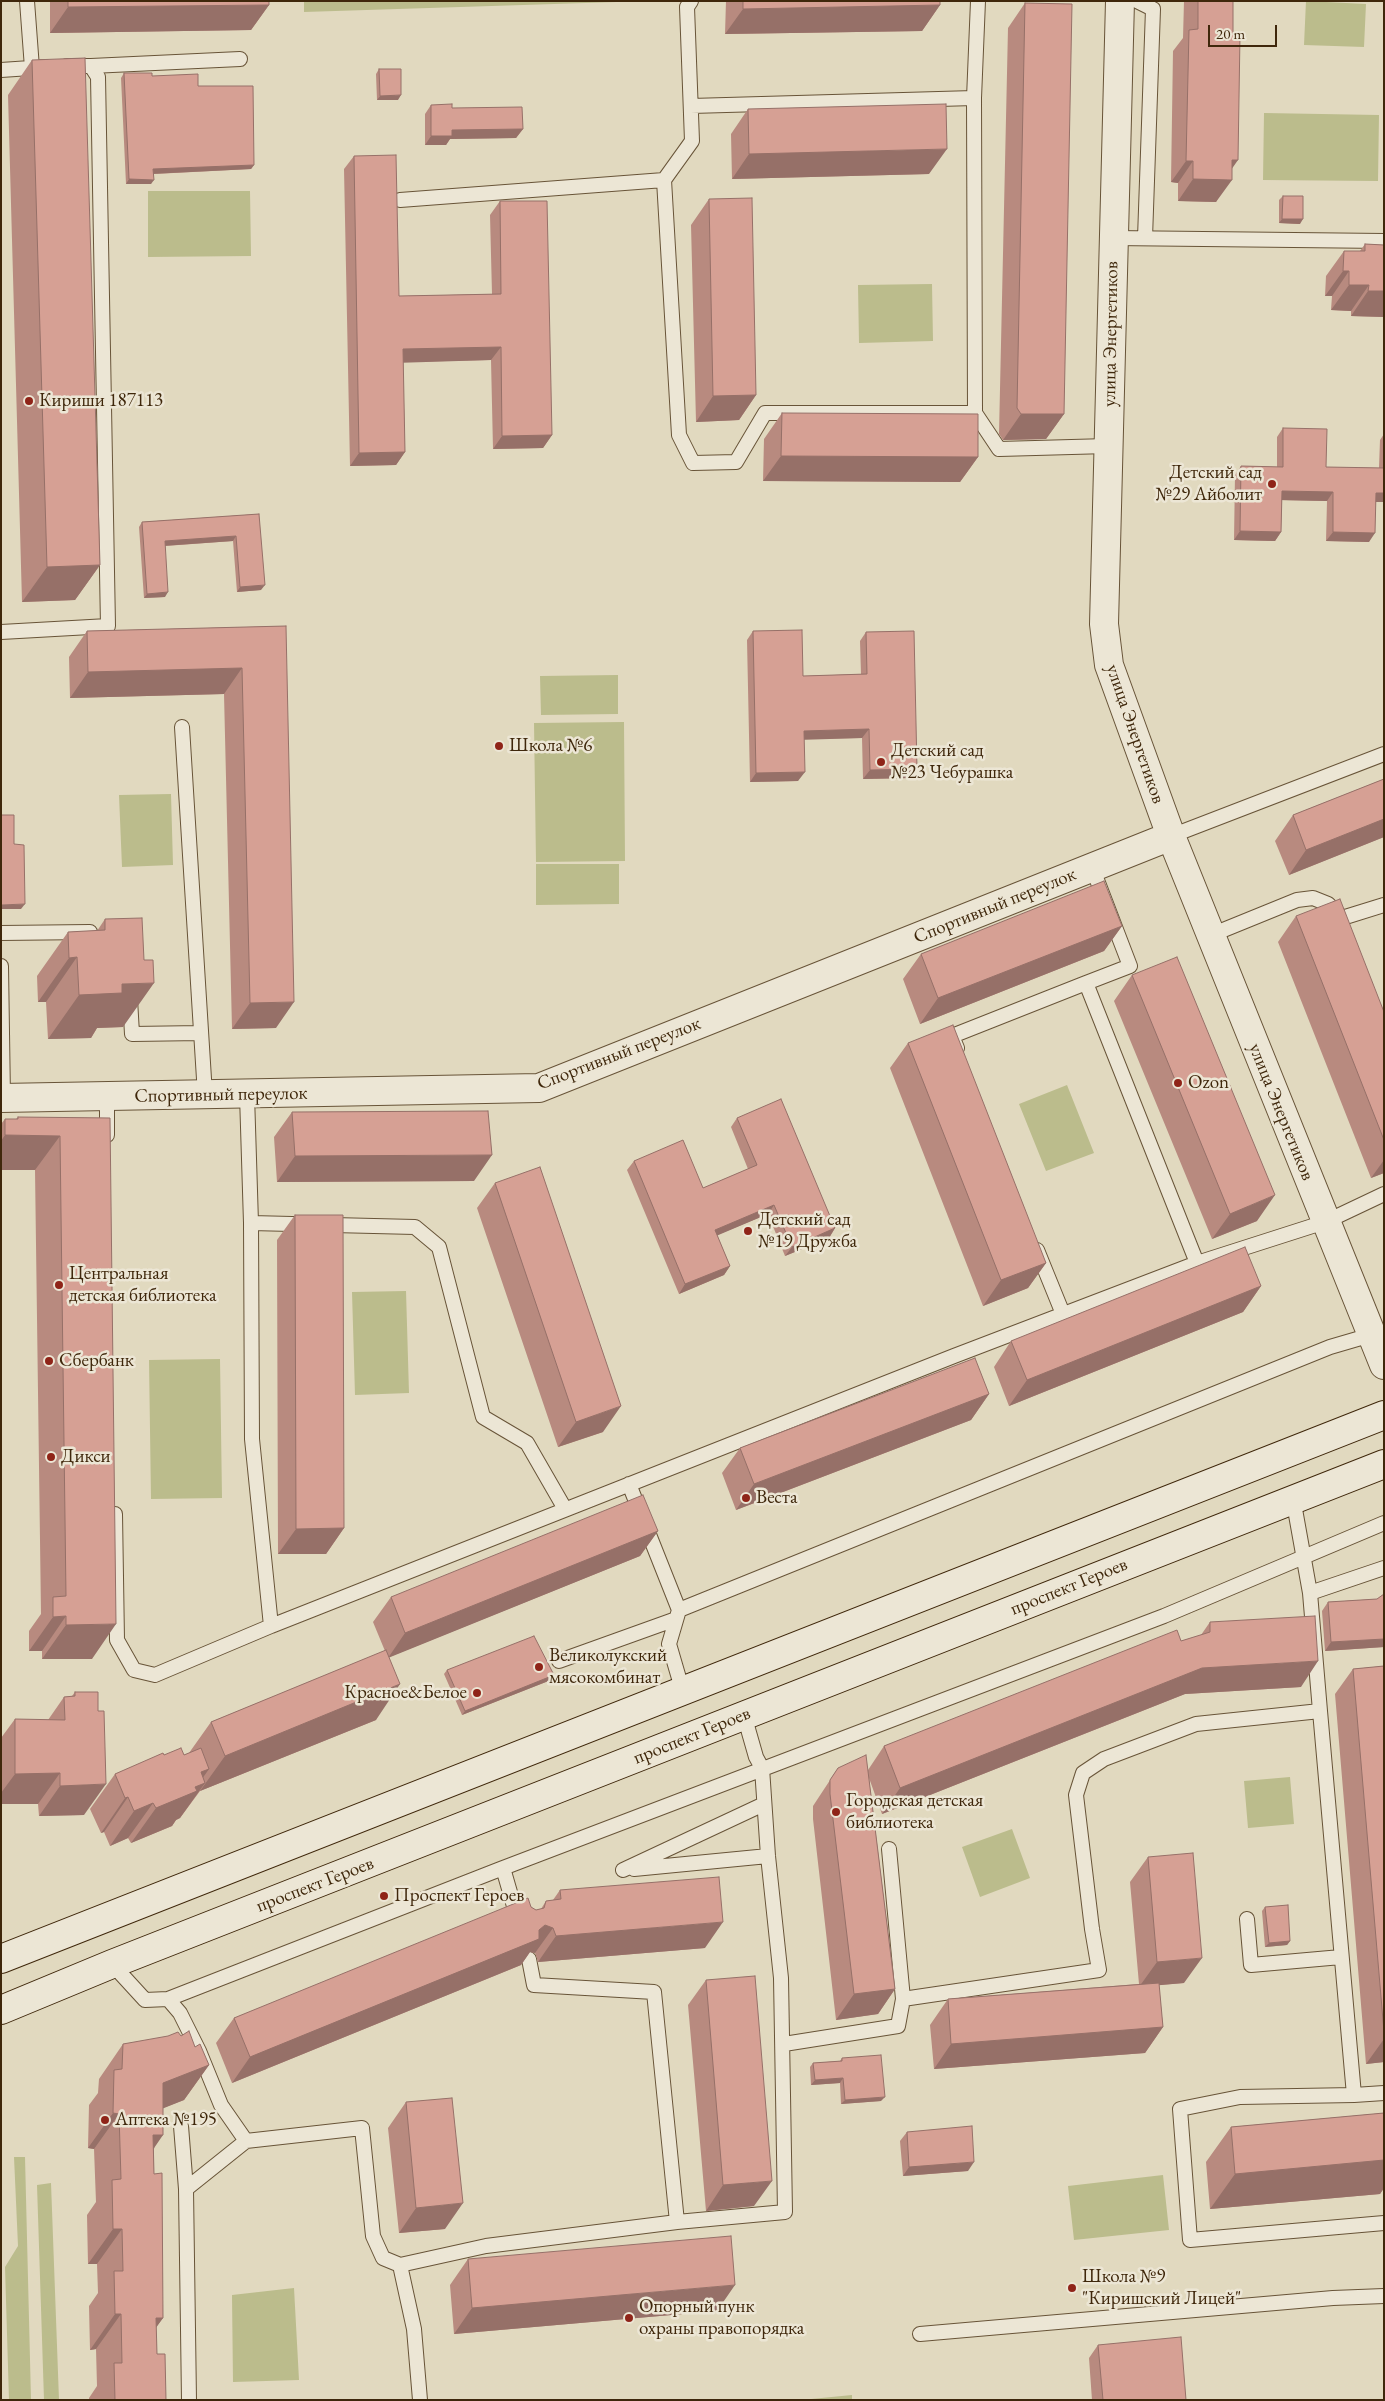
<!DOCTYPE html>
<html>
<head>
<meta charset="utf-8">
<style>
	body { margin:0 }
	#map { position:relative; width:1385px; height:2401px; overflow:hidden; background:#e1d9bf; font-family:"EB Garamond",serif }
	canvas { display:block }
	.frame { position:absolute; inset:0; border:2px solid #3f270b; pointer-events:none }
	.scale { position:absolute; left:1208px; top:25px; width:69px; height:22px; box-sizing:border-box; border:2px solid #3f270b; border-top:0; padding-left:6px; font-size:15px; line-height:18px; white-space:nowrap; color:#3f270b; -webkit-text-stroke:4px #ece6d5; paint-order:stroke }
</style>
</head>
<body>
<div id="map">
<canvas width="1385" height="2401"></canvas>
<div class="frame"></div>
<div class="scale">20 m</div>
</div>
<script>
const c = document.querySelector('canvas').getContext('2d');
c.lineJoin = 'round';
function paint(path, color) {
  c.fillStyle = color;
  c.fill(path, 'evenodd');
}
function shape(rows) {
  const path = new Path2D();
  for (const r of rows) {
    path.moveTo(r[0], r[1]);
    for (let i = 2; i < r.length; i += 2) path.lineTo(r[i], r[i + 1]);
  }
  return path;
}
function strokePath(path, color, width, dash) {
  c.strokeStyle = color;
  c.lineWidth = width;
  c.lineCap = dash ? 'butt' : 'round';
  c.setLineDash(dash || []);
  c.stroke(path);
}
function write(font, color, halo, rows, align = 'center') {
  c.font = font + ' "EB Garamond",serif';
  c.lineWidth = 5;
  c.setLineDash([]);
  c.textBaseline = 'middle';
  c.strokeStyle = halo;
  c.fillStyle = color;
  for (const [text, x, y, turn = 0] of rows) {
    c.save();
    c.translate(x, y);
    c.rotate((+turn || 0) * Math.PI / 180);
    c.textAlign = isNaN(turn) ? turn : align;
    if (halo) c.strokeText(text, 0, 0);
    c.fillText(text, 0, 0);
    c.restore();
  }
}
paint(shape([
	[304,1,648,1,304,12],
	[1306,1,1366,4,1364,47,1304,45],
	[1264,113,1379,115,1378,181,1263,180],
	[148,191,250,191,251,256,148,257],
	[932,284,933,341,859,343,858,285],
	[618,675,618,714,541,715,540,676],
	[624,722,625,861,536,862,534,723],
	[171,794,173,865,122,867,119,795],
	[536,864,619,864,619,904,536,905],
	[1067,1085,1094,1153,1046,1171,1019,1104],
	[406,1291,409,1393,355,1395,352,1292],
	[220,1359,222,1498,151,1499,149,1360],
	[1290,1777,1294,1824,1248,1828,1244,1781],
	[1012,1829,1030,1878,980,1897,962,1847],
	[14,2157,25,2157,31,2400,9,2400,5,2267,18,2246],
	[1163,2175,1169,2230,1074,2240,1068,2186],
	[51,2183,59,2400,44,2400,37,2185],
	[294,2288,299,2380,233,2382,232,2295],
	[852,2395,852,2400,801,2400]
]), '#bbbc8c');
const service = shape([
	[27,1,32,68],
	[1137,1,1153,9,1145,238],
	[91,66,240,59],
	[1,70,45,67],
	[691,106,974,98],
	[664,180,679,435,693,463,736,462,765,413,975,413,974,98,978,1],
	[400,200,664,180,692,141,687,7,691,1],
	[1113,238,1384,241],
	[975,413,999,449,1108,446],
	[1,632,108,626,98,77,91,66,67,66],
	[182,727,205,1095],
	[1171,836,1384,754],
	[1342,918,1384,905],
	[1,933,90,932],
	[1211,935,1297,900,1313,898,1328,904,1340,916],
	[1,966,3,1098],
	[1086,983,1130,966,1092,867],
	[130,999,132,1034,201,1033],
	[957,1048,952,1036,1086,983,1197,1263],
	[247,1095,251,1223,415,1227,439,1247,483,1417,527,1443,565,1509],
	[107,1098,107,1135],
	[251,1223,252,1439,271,1626],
	[1037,1250,1063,1314],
	[629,1484,679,1610,669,1644,683,1692],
	[1293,1498,1310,1593,1320,1711],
	[115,1514,117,1640,134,1670,155,1675,271,1626,954,1356,1197,1263,1325,1222,1384,1194],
	[1310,1593,1384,1568],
	[679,1610,1330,1347,1371,1335],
	[559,1661,676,1619],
	[503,1868,1164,1616,1384,1523],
	[634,1869,768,1856],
	[623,1870,764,1804],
	[1247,1919,1251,1965,1341,1957],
	[529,1959,534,1985,654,1992,677,2222],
	[112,1964,145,2000,168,1999,180,2013,199,2051,221,2105,246,2141],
	[168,1999,503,1868,518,1920],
	[903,1999,1099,1970,1092,1929,1076,1795,1083,1773,1104,1759,1196,1724,1320,1711,1354,2095,1384,2093],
	[784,2044,898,2026,903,1999,889,1849],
	[1354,2095,1240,2097,1180,2109,1190,2240,1384,2223],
	[181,2126,186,2189],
	[400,2265,486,2246,677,2222,785,2212,781,1978,768,1856,762,1768,756,1757,744,1715],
	[920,2334,1333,2298,1384,2296],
	[189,2400,186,2189,246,2141,362,2128,373,2236,383,2258,400,2265,414,2329,420,2400]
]);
const minor = shape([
	[1120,1,1104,624,1109,665,1171,836,1384,1365],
	[1,1098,539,1088,1171,836]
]);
const secondary = shape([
	[1,1959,1384,1415],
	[1,2010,112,1964,1384,1464]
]);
strokePath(service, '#685438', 16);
strokePath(minor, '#685438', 30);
strokePath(secondary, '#3f270b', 30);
strokePath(service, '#ece6d5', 14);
strokePath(minor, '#ece6d5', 28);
strokePath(secondary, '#ece6d5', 28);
paint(shape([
	[50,1,269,1,269,5,251,30,50,33],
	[726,1,940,1,940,5,922,31,725,34],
	[1184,1,1233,1,1232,170,1216,202,1178,201,1178,183,1171,182,1173,51,1183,38],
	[1025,3,1064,414,1046,439,1003,440,999,434,1008,28],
	[32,60,100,565,75,600,22,602,8,95],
	[379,69,398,100,377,100,376,74],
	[124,73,152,76,254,165,251,169,154,174,151,184,126,184,121,78],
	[431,105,523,129,516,138,450,139,446,145,425,145,425,114],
	[748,109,929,174,732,179,731,134],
	[354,156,399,296,492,294,490,215,500,201,552,435,543,448,493,449,491,360,403,362,405,452,396,465,350,466,344,169],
	[1283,196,1300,224,1279,223,1279,200],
	[709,199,756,395,739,420,696,422,691,225],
	[1365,244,1384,245,1384,317,1351,316,1351,311,1331,310,1332,296,1325,296,1326,276,1344,251,1360,251],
	[782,413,978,457,960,482,763,481,764,439],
	[1283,428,1326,467,1379,468,1380,440,1384,434,1384,502,1376,502,1369,542,1326,541,1327,501,1282,500,1281,532,1275,541,1234,540,1235,475,1241,466,1277,467,1277,437],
	[259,514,261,590,237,592,233,541,165,546,165,597,144,598,139,527,142,522],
	[286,626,276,1028,232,1029,224,694,70,698,69,657,87,631],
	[753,631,803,676,861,674,860,641,866,632,917,769,911,778,863,779,862,738,804,739,798,781,750,782,747,640],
	[1384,779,1384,837,1289,875,1275,841,1293,815],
	[1296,916,1384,1012,1384,1173,1371,1178,1278,942],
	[105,919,123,1027,97,1028,91,1038,48,1039,46,1002,38,1002,37,976,68,932,97,931],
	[1122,926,1104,951,920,1024,903,979,921,954],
	[1132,975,1257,1221,1212,1239,1114,1001],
	[908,1043,1046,1263,1028,1288,983,1306,890,1068],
	[292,1112,474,1181,277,1182,274,1137],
	[18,1117,110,1118,92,1659,42,1659,42,1651,29,1651,29,1631,41,1614,35,1170,1,1170,1,1124,5,1119,16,1119],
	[737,1118,835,1228,829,1238,785,1256,768,1214,717,1235,730,1266,724,1275,679,1294,627,1170,634,1161,703,1188,748,1169,731,1127],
	[495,1183,603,1432,558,1447,477,1208],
	[295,1215,344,1528,326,1554,278,1554,277,1240],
	[1261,1286,1243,1312,1009,1406,994,1367,1011,1341],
	[989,1394,971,1420,736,1510,722,1473,740,1448],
	[658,1531,640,1556,389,1657,376,1720,200,1791,180,1818,176,1820,172,1826,131,1843,128,1838,110,1846,104,1832,101,1833,90,1809,115,1774,164,1755,184,1755,189,1753,211,1722,385,1651,373,1622,391,1597],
	[1384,1594,1384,1647,1325,1651,1322,1611,1328,1602,1377,1599],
	[1210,1622,1301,1687,1185,1694,882,1814,869,1778,895,1989,878,2014,836,2020,813,1819,813,1806,838,1768,868,1770,884,1746,1181,1641,1201,1635],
	[1384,1666,1384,2062,1366,2064,1335,1694,1353,1669],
	[447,1670,554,1675,551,1680,462,1715,444,1674],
	[75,1692,84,1815,39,1816,38,1804,1,1804,1,1738,15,1719,48,1720,64,1697,72,1696],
	[1148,1857,1184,1983,1159,1985,1163,2027,1145,2053,934,2069,930,2025,948,1999,1139,1984,1130,1882],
	[560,1890,705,1948,538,1962,535,1953,530,1952,521,1965,232,2083,216,2043,234,2018,531,1907,536,1910,541,1909,546,1901,553,1900],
	[1265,1907,1290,1941,1287,1945,1265,1947,1262,1911],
	[706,1980,754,2206,706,2211,688,2005],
	[181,2036,195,2047,209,2065,184,2100,163,2108,154,2149,154,2174,163,2318,156,2327,157,2354,166,2400,89,2400,89,2398,97,2386,96,2349,90,2350,89,2306,98,2293,97,2264,88,2264,87,2215,96,2202,94,2149,88,2148,89,2105,98,2093,99,2079,123,2044],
	[842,2058,881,2101,841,2104,840,2083,811,2085,810,2067,813,2063,840,2061],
	[406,2102,445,2229,399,2233,388,2128],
	[1384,2113,1384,2188,1380,2194,1210,2209,1206,2162,1231,2127],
	[907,2132,968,2171,903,2176,900,2141],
	[468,2259,717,2311,454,2334,450,2285],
	[1098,2345,1186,2400,1092,2400,1089,2358]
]), '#b88a7f');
paint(shape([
	[269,5,251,30,50,33,68,7],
	[940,5,922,31,725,34,743,9],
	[401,95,398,100,377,100,380,96],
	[523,129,516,138,450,139,446,145,425,145,431,136,452,130],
	[947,149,929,174,732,179,749,154],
	[1232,160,1238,160,1224,180,1232,180,1216,202,1178,201,1193,179],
	[1186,161,1193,161,1178,183,1171,182],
	[254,165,251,169,150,174,153,169],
	[129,179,154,180,151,184,126,184],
	[1282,219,1303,219,1300,224,1279,223],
	[1343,271,1349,271,1332,296,1325,296],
	[1349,285,1369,285,1351,311,1331,310],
	[1368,291,1384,291,1384,317,1351,316],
	[501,347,491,360,394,363,403,349],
	[756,395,739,420,696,422,713,396],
	[1021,414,1064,414,1046,439,1003,440],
	[552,435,543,448,493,449,502,436],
	[405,452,396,465,350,466,359,453],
	[781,456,978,457,960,482,763,481],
	[1282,491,1333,492,1327,501,1276,500],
	[1376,493,1384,493,1384,502,1370,502],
	[1240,531,1281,532,1275,541,1234,540],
	[1333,532,1375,533,1369,542,1326,541],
	[236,536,233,541,162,546,165,541],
	[100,565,75,600,22,602,47,567],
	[265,585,261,590,237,592,240,587],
	[168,592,165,597,144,598,147,594],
	[242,668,224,694,70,698,88,672],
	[869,729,862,738,797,740,804,731],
	[917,769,911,778,863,779,870,770],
	[805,772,798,781,750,782,756,773],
	[1384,819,1384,837,1289,875,1306,850],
	[25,904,21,909,1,909,1,905],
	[1122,926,1104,951,920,1024,938,998],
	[77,957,46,1002,38,1002,69,958],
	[154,983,123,1027,97,1028,91,1038,48,1039,79,995,122,984],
	[294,1002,276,1028,232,1029,250,1003],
	[5,1135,60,1136,35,1170,1,1170,1,1141],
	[492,1155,474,1181,277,1182,295,1156],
	[1384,1160,1384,1173,1371,1178],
	[1275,1195,1257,1221,1212,1239,1230,1214],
	[774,1205,768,1214,709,1239,715,1230],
	[835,1228,829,1238,785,1256,792,1247],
	[1046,1263,1028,1288,983,1306,1001,1280],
	[730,1266,724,1275,679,1294,685,1284],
	[1261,1286,1243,1312,1009,1406,1027,1380],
	[989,1394,971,1420,736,1510,754,1484],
	[621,1406,603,1432,558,1447,576,1422],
	[344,1528,326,1554,278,1554,296,1529],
	[658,1531,640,1556,388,1658,405,1633],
	[66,1616,42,1651,29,1651,53,1617],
	[116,1624,92,1659,42,1659,66,1625],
	[1384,1639,1384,1647,1325,1651,1331,1642],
	[1318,1661,1301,1687,1185,1694,882,1814,900,1788,1202,1668],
	[554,1675,551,1680,462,1715,465,1711],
	[400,1684,376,1720,200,1791,225,1756],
	[209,1769,197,1786,205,1783,180,1818,176,1820,172,1826,131,1843,156,1808,201,1772],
	[60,1773,38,1804,1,1804,1,1793,15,1774],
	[106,1784,84,1815,39,1816,60,1786],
	[128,1797,104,1832,101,1833,125,1798],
	[153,1803,128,1838,110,1846,134,1811],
	[723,1922,705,1948,538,1962,556,1936],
	[545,1925,553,1928,535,1953,530,1952,521,1965,232,2083,250,2057,539,1930],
	[1290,1941,1287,1945,1265,1947,1269,1943],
	[1202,1958,1184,1983,1139,1987,1157,1962],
	[895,1989,878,2014,836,2020,854,1994],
	[1163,2027,1145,2053,934,2069,951,2044],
	[1384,2039,1384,2062,1366,2064],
	[209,2065,184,2100,139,2118,163,2083],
	[843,2078,840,2083,811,2085,815,2080],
	[885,2097,881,2101,841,2104,845,2100],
	[113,2113,119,2114,94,2149,88,2148],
	[153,2135,163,2135,139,2170],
	[1384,2160,1384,2188,1380,2194,1210,2209,1235,2174],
	[974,2162,968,2171,903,2176,909,2167],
	[772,2181,754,2206,706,2211,723,2185],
	[463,2203,445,2229,399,2233,416,2208],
	[113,2229,122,2229,97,2264,88,2264],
	[735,2285,717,2311,454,2334,472,2308],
	[115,2314,121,2314,96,2349,90,2350],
	[156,2318,163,2318,138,2353]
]), '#967068');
const building = shape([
	[68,1,269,1,269,5,68,7,68,1],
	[743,1,940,1,940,5,743,9,743,1],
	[1198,1,1233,1,1233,35,1240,35,1238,160,1232,160,1232,180,1193,179,1193,161,1186,161,1189,30,1198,29,1198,1],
	[1025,3,1072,4,1064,414,1021,414,1017,408,1025,3],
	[85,58,100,565,47,567,32,60,85,58],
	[379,69,401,69,401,95,380,96,379,69],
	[124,73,152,73,152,76,198,74,198,86,253,86,254,165,153,169,154,180,129,179,124,73],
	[452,104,452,108,522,107,523,129,452,130,452,136,431,136,431,105,452,104],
	[946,104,947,149,749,154,748,109,946,104],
	[396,155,399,296,501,294,500,201,547,201,552,435,502,436,501,347,403,349,405,452,359,453,354,156,396,155],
	[1283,196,1303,196,1303,219,1282,219,1283,196],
	[752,198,756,395,713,396,709,199,752,198],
	[1365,244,1384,245,1384,291,1368,291,1369,285,1349,285,1349,271,1343,271,1344,251,1365,251,1365,244],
	[782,413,978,414,978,457,781,456,782,413],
	[1283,428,1327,429,1326,467,1384,468,1384,493,1376,493,1375,533,1333,532,1333,492,1282,491,1281,532,1240,531,1241,466,1283,467,1283,428],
	[259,514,265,585,240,587,236,536,165,541,168,592,147,594,142,522,259,514],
	[286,626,294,1002,250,1003,242,668,88,672,87,631,286,626],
	[802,630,803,676,867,674,866,632,914,631,917,769,870,770,869,729,804,731,805,772,756,773,753,631,802,630],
	[1384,779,1384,819,1306,850,1293,815,1384,779],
	[1,815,14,815,14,844,24,845,25,904,1,905,1,815],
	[1104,881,1122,926,938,998,921,954,1104,881],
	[1340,899,1384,1012,1384,1140,1296,916,1340,899],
	[142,918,144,960,153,960,154,983,122,984,122,993,79,995,77,957,69,958,68,932,105,930,105,919,142,918],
	[1177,957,1275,1195,1230,1214,1132,975,1177,957],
	[953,1025,1046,1263,1001,1280,908,1043,953,1025],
	[781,1099,835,1228,792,1247,774,1205,715,1230,730,1266,685,1284,634,1161,683,1140,703,1188,757,1165,737,1118,781,1099],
	[488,1111,492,1155,295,1156,292,1112,488,1111],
	[18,1117,110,1118,116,1624,66,1625,66,1616,53,1617,53,1597,66,1596,60,1136,5,1135,5,1119,18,1119,18,1117],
	[540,1167,621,1406,576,1422,495,1183,540,1167],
	[295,1215,343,1215,344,1528,296,1529,295,1215],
	[1245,1247,1261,1286,1027,1380,1011,1341,1245,1247],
	[975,1358,989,1394,754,1484,740,1448,975,1358],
	[643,1495,658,1531,405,1633,391,1597,643,1495],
	[1384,1594,1384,1639,1331,1642,1328,1602,1377,1599,1384,1594],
	[1315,1616,1318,1661,1202,1668,900,1788,884,1746,1177,1630,1181,1641,1210,1632,1210,1622,1315,1616],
	[534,1636,554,1675,465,1711,447,1670,534,1636],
	[386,1650,400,1684,225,1756,211,1722,386,1650],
	[1384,1666,1384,2032,1353,1669,1384,1666],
	[75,1692,98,1692,98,1711,104,1711,106,1784,60,1786,60,1773,15,1774,15,1719,65,1720,64,1697,75,1696,75,1692],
	[181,1748,184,1755,201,1748,209,1769,201,1772,205,1783,195,1787,197,1791,156,1808,153,1803,134,1811,128,1797,125,1798,115,1774,163,1753,164,1755,181,1748],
	[866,1755,895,1989,854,1994,830,1794,830,1780,838,1768,866,1755],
	[1193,1853,1202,1958,1157,1962,1148,1857,1193,1853],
	[719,1877,723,1922,556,1936,553,1928,545,1925,539,1930,539,1939,250,2057,234,2018,528,1898,531,1907,536,1910,544,1908,546,1901,561,1899,560,1890,719,1877],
	[1288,1905,1290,1941,1269,1943,1265,1907,1288,1905],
	[755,1976,772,2181,723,2185,706,1980,755,1976],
	[1159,1983,1163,2027,951,2044,948,1999,1159,1983],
	[189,2031,195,2047,200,2044,209,2065,163,2083,163,2135,153,2135,154,2174,162,2173,163,2318,156,2318,157,2354,165,2354,166,2400,115,2400,114,2363,122,2363,121,2314,115,2314,114,2271,123,2271,122,2229,113,2229,112,2180,121,2179,119,2114,113,2113,114,2070,122,2069,123,2044,168,2036,178,2032,181,2036,189,2031],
	[881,2055,885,2097,845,2100,843,2078,815,2080,813,2063,842,2061,842,2058,881,2055],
	[452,2098,463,2203,416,2208,406,2102,452,2098],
	[1384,2113,1384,2160,1235,2174,1231,2127,1384,2113],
	[972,2126,974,2162,909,2167,907,2132,972,2126],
	[731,2236,735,2285,472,2308,468,2259,731,2236],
	[1181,2337,1186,2400,1103,2400,1098,2345,1181,2337]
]);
paint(building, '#d6a094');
strokePath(building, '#967068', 1);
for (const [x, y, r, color] of [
	[29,401,5,"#8f2418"],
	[1272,484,5,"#8f2418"],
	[499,746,5,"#8f2418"],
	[881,762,5,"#8f2418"],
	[1178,1083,5,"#8f2418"],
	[748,1231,5,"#8f2418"],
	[59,1285,5,"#8f2418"],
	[49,1361,5,"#8f2418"],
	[51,1457,5,"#8f2418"],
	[746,1498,5,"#8f2418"],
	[539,1667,5,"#8f2418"],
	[477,1693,5,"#8f2418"],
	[836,1812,5,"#8f2418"],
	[384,1896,5,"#8f2418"],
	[105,2120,5,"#8f2418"],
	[1072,2288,5,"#8f2418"],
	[629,2318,5,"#8f2418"]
]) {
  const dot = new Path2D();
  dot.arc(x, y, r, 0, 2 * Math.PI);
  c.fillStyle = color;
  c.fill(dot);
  strokePath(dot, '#ece6d5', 2);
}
write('19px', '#3f270b', '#ece6d5', [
	["улица Энергетиков",1111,334,-89],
	["улица Энергетиков",1135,734,71],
	["Спортивный переулок",995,906,-22],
	["Спортивный переулок",619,1054,-21],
	["Спортивный переулок",221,1095,-1],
	["улица Энергетиков",1281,1112,68],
	["проспект Героев",1069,1587,-22],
	["проспект Героев",692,1736,-22],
	["проспект Героев",315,1885,-21]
]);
write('19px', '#3f270b', '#ece6d5', [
	["Кириши 187113",39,401],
	["Детский сад",1262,473,"right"],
	["№29 Айболит",1262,495,"right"],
	["Школа №6",509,746],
	["Детский сад",891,751],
	["№23 Чебурашка",891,773],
	["Ozon",1188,1083],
	["Детский сад",758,1220],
	["№19 Дружба",758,1242],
	["Центральная",69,1274],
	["детская библиотека",69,1296],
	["Сбербанк",59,1361],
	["Дикси",61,1457],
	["Веста",756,1498],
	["Великолукский",549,1656],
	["мясокомбинат",549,1678],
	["Красное&Белое",467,1693,"right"],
	["Городская детская",846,1801],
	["библиотека",846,1823],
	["Проспект Героев",394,1896],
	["Аптека №195",115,2120],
	["Школа №9",1082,2277],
	["\"Киришский Лицей\"",1082,2299],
	["Опорный пунк",639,2307],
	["охраны правопорядка",639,2329]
], 'left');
</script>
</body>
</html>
